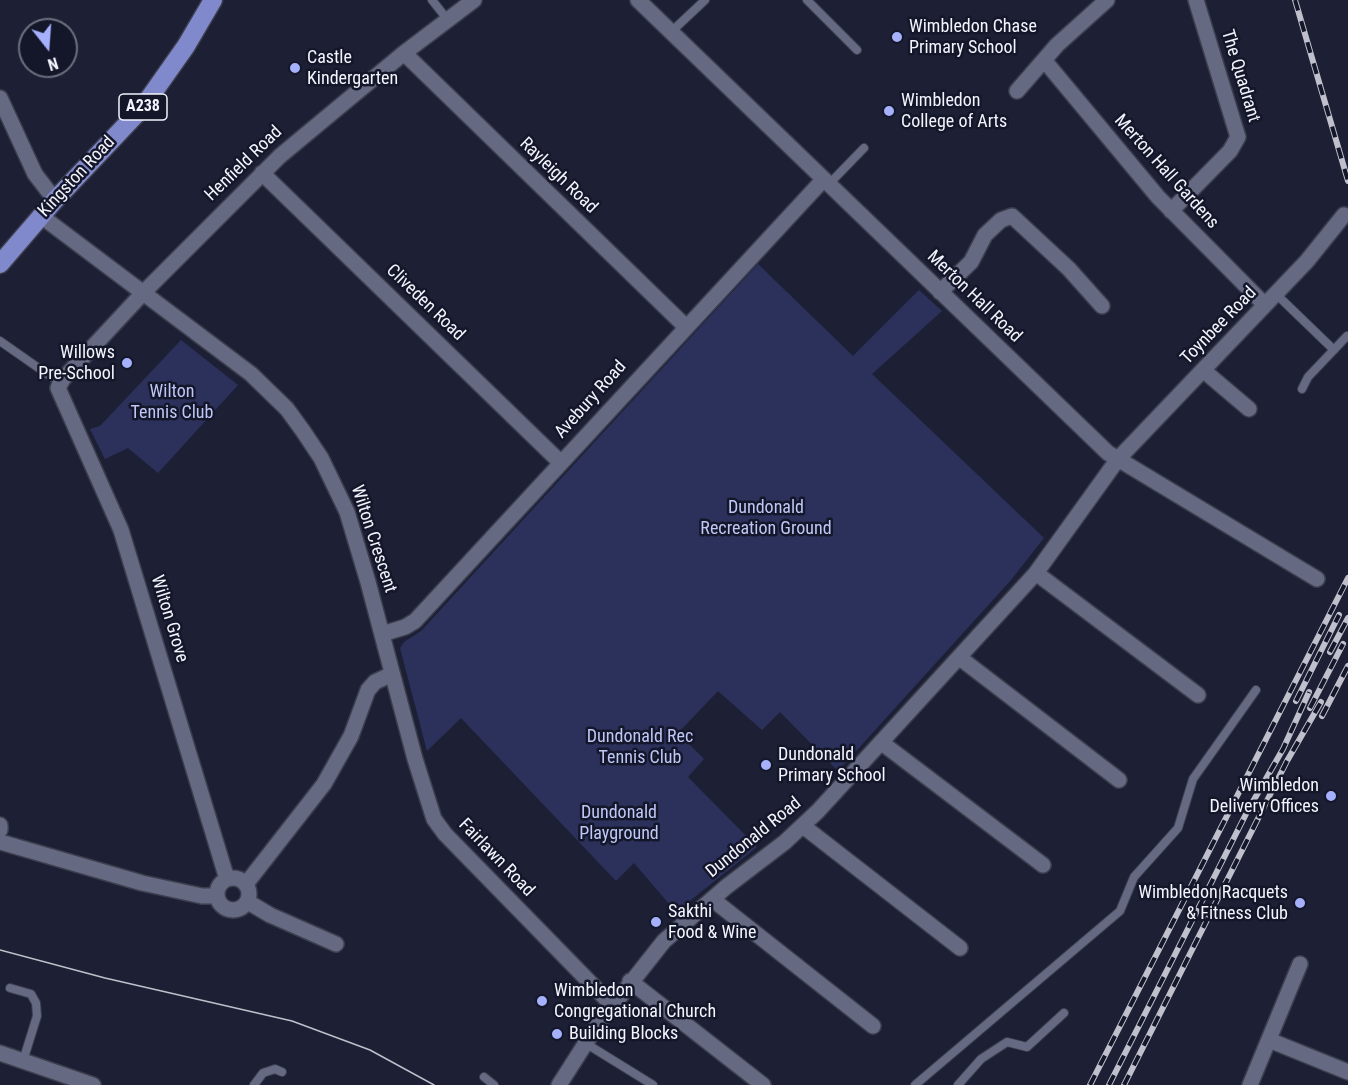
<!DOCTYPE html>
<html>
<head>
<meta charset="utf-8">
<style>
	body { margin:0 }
	#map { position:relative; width:1348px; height:1085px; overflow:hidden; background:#1d2034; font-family:"Roboto Condensed",sans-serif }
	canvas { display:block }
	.north { position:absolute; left:18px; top:18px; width:60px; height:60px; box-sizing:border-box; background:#14172a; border:2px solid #6d6f7e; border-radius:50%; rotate:163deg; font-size:16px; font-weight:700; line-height:24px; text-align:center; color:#f3f4fd }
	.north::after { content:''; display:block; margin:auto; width:21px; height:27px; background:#a5b1fc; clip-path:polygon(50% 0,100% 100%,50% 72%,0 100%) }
</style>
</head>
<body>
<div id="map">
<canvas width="1348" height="1085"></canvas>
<div class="north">N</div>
</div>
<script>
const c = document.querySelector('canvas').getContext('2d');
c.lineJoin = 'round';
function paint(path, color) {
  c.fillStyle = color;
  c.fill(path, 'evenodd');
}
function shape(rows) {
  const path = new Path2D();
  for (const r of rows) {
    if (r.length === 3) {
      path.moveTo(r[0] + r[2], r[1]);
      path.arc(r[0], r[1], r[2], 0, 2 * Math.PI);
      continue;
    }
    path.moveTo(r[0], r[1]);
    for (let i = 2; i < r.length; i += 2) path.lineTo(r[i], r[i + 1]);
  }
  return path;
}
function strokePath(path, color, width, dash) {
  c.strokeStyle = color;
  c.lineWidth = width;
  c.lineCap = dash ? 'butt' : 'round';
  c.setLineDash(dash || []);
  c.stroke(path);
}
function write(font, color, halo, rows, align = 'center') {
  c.font = font + ' "Roboto Condensed",sans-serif';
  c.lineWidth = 5;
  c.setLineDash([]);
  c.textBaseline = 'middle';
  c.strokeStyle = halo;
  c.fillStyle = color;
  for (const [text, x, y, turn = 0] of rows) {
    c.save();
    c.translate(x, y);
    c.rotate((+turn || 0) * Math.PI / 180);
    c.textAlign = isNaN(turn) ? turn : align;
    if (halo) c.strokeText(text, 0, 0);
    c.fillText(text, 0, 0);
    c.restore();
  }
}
paint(shape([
	[758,264,853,356,919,290,942,311,872,374,1044,538,1011,580,838,771,780,712,762,730,718,691,678,733,704,759,688,777,757,847,676,912,634,863,616,881,461,718,427,751,400,648,404,642,421,631],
	[181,340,238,385,158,473,128,448,105,459,90,429,100,426]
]), '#2c315c');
const service = shape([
	[432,0,447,19],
	[807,0,857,50],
	[671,32,705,0],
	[829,184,864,148],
	[1276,294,1334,350],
	[0,341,60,383],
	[1302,389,1308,377,1347,336],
	[10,988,31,994,36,1003,37,1016,23,1061],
	[585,1043,653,1085],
	[484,1077,494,1085],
	[254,1085,263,1073,275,1069,282,1072],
	[915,1085,1120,911,1134,877,1178,828,1193,779,1256,690],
	[958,1085,981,1059,1007,1042,1027,1047,1064,1013]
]);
const minor = shape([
	[638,0,1108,453,1317,579],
	[404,53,685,326],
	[1044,60,1158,197,1265,305],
	[1017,91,1057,45,1107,0],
	[0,98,35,174,55,200],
	[262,173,560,462],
	[1171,211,1230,151,1238,137,1196,0],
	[41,216,251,374,287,409,303,431,321,458,347,512,368,582,415,759,434,819,445,834,612,1005],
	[940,292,971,262,985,235,1001,220,1012,216,1069,269,1102,306],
	[1203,370,1249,409],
	[1036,573,1198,695],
	[382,634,405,627,415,621,823,180],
	[960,658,1119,780],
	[882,743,1043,865],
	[0,825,0,830],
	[803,826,960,948],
	[0,842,142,883,202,896,217,896],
	[233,894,16],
	[227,879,121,530,58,388,63,379,143,293,280,156,404,53,474,0],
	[246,884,324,784,351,736,368,690,375,682,392,674],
	[712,899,873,1026],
	[248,902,270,915,336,944],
	[630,981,763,1085],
	[1269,1040,1348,1072],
	[0,1053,93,1085],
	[559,1085,596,1027,664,941,726,887,785,842,818,811,1036,573,1118,459,1307,261,1344,215],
	[1250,1085,1300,964]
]);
const primary = shape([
	[0,264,55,200,143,107,186,46,213,0]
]);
strokePath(service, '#3c3d4d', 10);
strokePath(minor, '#3c3d4d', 18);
strokePath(primary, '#3c3d4d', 21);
strokePath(service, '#656982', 8);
strokePath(minor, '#656982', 15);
strokePath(primary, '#8089cb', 18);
strokePath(shape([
	[0,950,105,978,292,1021,370,1050,434,1085]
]), '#bfc0cc', 1.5);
const rail = shape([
	[1295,0,1348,181],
	[1330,652,1348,618],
	[1296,701,1339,615],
	[1310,708,1343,644],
	[1322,716,1348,666],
	[1090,1085,1348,578],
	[1109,1085,1247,812,1283,749,1309,692],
	[1124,1085,1287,761,1321,702]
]);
strokePath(rail, '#bfc0cc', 6);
strokePath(rail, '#14172a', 4, [11]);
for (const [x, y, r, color] of [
	[897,37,6,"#a5b1fc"],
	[295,68,6,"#a5b1fc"],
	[889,111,6,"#a5b1fc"],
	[127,363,6,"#a5b1fc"],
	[766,765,6,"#a5b1fc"],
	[1331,796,6,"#a5b1fc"],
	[1300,903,6,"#a5b1fc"],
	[656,922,6,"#a5b1fc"],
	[542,1001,6,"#a5b1fc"],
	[557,1034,6,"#a5b1fc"]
]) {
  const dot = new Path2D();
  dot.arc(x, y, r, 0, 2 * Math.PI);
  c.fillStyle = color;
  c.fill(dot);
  strokePath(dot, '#14172a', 2);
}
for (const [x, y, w] of [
	[143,107,48]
]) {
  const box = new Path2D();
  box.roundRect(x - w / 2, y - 13, w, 26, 4.5);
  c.fillStyle = '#14172a';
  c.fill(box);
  strokePath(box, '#f3f4fd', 1.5);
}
write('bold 16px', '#f3f4fd', null, [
	["A238",143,107]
]);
write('18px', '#f3f4fd', '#14172a', [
	["Wimbledon Chase",909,27],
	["Primary School",909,48],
	["Castle",307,58],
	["Kindergarten",307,79],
	["Wimbledon",901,101],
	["College of Arts",901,122],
	["Willows",115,353,"right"],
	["Pre-School",115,374,"right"],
	["Dundonald",778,755],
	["Primary School",778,776],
	["Wimbledon",1319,786,"right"],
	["Delivery Offices",1319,807,"right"],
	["Wimbledon Racquets",1288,893,"right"],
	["& Fitness Club",1288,914,"right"],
	["Sakthi",668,912],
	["Food & Wine",668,933],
	["Wimbledon",554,991],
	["Congregational Church",554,1012],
	["Building Blocks",569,1034]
], 'left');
write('18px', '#f3f4fd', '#14172a', [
	["The Quadrant",1240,76,73],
	["Henfield Road",244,164,-44],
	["Merton Hall Gardens",1166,172,48],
	["Rayleigh Road",558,176,44],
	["Kingston Road",77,177,-47],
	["Merton Hall Road",974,297,44],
	["Cliveden Road",425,303,44],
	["Toynbee Road",1219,326,-46],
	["Avebury Road",591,400,-48],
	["Wilton Crescent",373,539,72],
	["Wilton Grove",169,619,73],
	["Dundonald Road",754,838,-39],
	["Fairlawn Road",496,858,46]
]);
write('18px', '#bec7f6', '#14172a', [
	["Wilton",172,392],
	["Tennis Club",172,413],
	["Dundonald",766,508],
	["Recreation Ground",766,529],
	["Dundonald Rec",640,737],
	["Tennis Club",640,758],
	["Dundonald",619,813],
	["Playground",619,834]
]);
</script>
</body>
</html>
